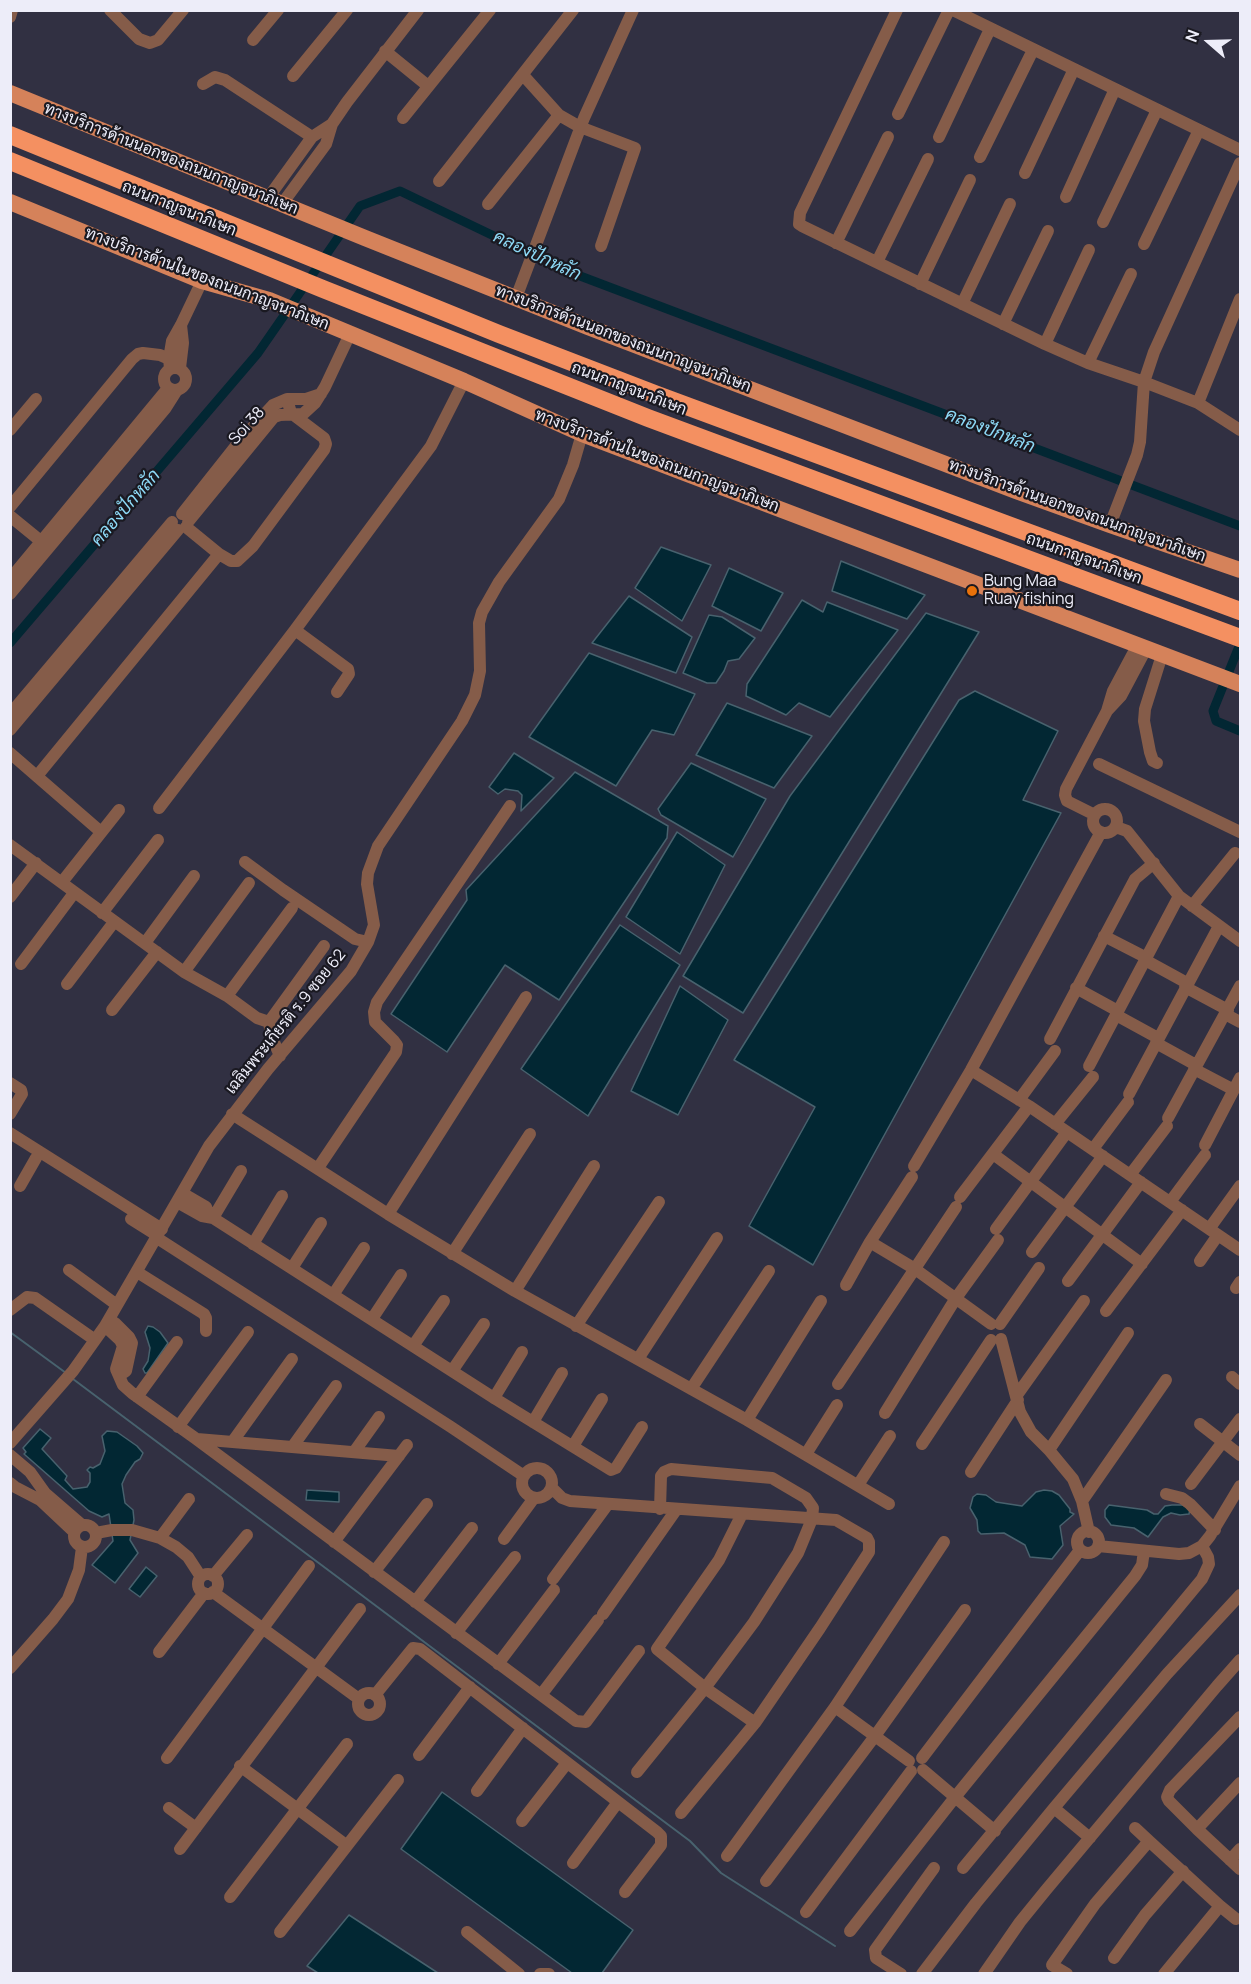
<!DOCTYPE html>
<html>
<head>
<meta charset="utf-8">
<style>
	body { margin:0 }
	#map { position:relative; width:1251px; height:1984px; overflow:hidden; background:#313042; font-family:Manrope,sans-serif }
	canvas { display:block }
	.frame { position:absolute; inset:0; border:12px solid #ededf9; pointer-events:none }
	.north { position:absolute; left:1179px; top:12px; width:60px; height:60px; -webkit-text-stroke:4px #1a1921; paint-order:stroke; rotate:290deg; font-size:16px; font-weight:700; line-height:24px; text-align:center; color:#ededf9 }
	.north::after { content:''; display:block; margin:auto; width:21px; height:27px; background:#ededf9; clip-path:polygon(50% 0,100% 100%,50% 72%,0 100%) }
</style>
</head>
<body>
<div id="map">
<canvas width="1251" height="1984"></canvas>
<div class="frame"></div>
<div class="north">N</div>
</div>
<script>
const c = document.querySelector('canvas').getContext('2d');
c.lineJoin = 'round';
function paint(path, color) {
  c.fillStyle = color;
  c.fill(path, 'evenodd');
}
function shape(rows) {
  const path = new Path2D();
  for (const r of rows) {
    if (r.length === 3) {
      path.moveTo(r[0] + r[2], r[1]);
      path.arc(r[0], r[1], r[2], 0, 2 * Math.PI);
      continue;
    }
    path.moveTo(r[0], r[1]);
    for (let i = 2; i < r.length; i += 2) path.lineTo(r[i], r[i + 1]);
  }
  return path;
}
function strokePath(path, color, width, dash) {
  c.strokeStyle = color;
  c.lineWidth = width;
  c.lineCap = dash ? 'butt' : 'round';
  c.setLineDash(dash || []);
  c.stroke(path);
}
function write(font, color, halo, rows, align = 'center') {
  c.font = font + ' Manrope,Sarabun,sans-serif';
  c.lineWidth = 4.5;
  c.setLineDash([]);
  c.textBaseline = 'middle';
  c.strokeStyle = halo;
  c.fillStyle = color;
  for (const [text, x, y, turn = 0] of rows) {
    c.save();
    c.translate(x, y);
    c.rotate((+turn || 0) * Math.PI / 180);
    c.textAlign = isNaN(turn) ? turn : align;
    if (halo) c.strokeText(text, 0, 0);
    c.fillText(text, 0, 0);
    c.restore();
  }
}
const water = shape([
	[661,547,711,565,682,621,635,588,661,547],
	[841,561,925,595,907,619,832,591,841,561],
	[729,568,783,593,761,631,712,606,729,568],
	[629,596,692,637,676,673,592,643,629,596],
	[802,600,823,612,827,602,898,630,830,717,799,703,786,715,746,696,747,684,802,600],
	[926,613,979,632,743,1013,683,976,790,796,926,613],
	[709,615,722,617,755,638,739,659,728,661,724,671,716,683,707,683,683,673,709,615],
	[589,653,695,694,674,735,652,730,616,786,529,737,589,653],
	[975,691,1058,731,1023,800,1061,813,813,1265,749,1226,815,1107,734,1060,959,700,975,691],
	[727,703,812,736,774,788,696,755,727,703],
	[514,753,554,778,521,811,522,795,518,791,505,789,498,794,489,787,514,753],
	[691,763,766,799,733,857,661,815,658,809,691,763],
	[575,772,668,826,667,838,559,1000,505,965,447,1052,391,1014,467,900,466,890,575,772],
	[677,832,725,865,680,954,626,917,677,832],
	[620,925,680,965,588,1116,521,1069,620,925],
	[680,986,728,1020,678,1115,631,1091,680,986],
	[148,1326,153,1327,160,1332,168,1343,147,1373,145,1373,143,1369,148,1361,150,1348,145,1332,148,1326],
	[40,1429,51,1438,42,1449,67,1476,65,1480,73,1489,87,1487,90,1482,90,1473,87,1470,90,1467,93,1468,100,1464,105,1451,102,1436,107,1431,117,1432,137,1446,143,1453,140,1459,135,1462,126,1475,122,1484,125,1503,133,1510,134,1520,130,1540,138,1553,115,1583,92,1565,113,1541,109,1514,102,1517,89,1511,24,1454,26,1452,23,1448,40,1429],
	[307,1490,339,1492,339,1502,306,1500,307,1490],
	[1044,1490,1052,1491,1059,1495,1070,1509,1070,1512,1074,1514,1060,1526,1063,1545,1052,1559,1030,1557,1025,1545,1004,1533,981,1534,978,1531,977,1520,970,1508,973,1497,977,1494,986,1495,996,1502,1022,1506,1036,1492,1044,1490],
	[1109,1505,1147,1510,1154,1514,1158,1514,1165,1506,1172,1505,1183,1505,1190,1509,1189,1514,1180,1515,1171,1513,1163,1517,1148,1537,1134,1528,1111,1525,1105,1517,1105,1510,1109,1505],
	[146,1567,157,1576,140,1597,129,1589,146,1567],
	[442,1792,633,1930,602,1973,572,1973,401,1849,442,1792],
	[349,1915,438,1973,318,1973,307,1966,349,1915]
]);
paint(water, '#022733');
strokePath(water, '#48626e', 1.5);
strokePath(shape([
	[10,1332,66,1373],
	[73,1379,690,1841,721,1873,835,1946]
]), '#48626e', 2);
strokePath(shape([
	[10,643,258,353,360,206,400,191,567,271,1240,526],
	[1240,644,1213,711,1216,721,1240,731]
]), '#022733', 9);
strokePath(shape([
	[110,10,139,39,150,43,158,40,183,10],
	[897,10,800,213,799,224,802,226,1045,344,1088,363,1144,382,1198,403,1240,430],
	[953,10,1240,150],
	[10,17,12,10],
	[253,40,278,10],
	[385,51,428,86],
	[523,75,559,115,580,127,635,148,601,246],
	[293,76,347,10],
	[203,84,215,77,225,80,312,137],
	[898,114,949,10],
	[403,118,490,10],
	[939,137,990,29],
	[980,157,1033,50],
	[1025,173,1074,69],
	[439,181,573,10],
	[1066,197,1115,89],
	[268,198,312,137,332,124],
	[282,204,326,144,332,124,347,102,418,10],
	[488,204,559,115],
	[1103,222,1157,110],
	[836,243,888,137],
	[1144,244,1199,130],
	[877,262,928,159],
	[920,284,970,180],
	[516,298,584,118,633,10],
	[962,304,1010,204],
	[1003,324,1048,231],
	[1045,344,1089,250],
	[1088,363,1131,274],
	[175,379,11],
	[170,368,169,359,172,341,181,325,202,281],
	[180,368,183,343,181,325],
	[1198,403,1240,299],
	[10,430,36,399],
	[10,507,132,359,138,354,143,353,160,355,169,359],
	[182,514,239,442,273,405,287,399,306,399,321,394],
	[10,516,48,547],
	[188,522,274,417,280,415,303,414,315,403,325,387,350,334],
	[1110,525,1137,455,1140,442,1144,382,1154,352,1240,163],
	[186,527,219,554,231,561,237,561,253,546,324,450,326,444,324,438,291,413,287,399],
	[10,579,168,388],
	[10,594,165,409,177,390],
	[295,630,348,669,349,674,337,692],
	[1107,711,1121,696,1146,649],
	[10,714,172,522],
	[10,730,178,530],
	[10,753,101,832],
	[1157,763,1153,761,1150,752,1144,721,1145,709,1162,655],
	[1099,764,1240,832],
	[37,776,219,554],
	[159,808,295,630,431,446,464,381],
	[1105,821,12],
	[1095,815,1067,801,1065,795,1066,789,1107,711,1113,691,1137,646],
	[1116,827,1127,831,1179,896,1240,941],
	[10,845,184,972,227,996,257,1018,269,1022,324,946],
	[245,862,283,890,355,939,368,942],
	[62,882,119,810],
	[10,897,36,863],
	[1192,906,1235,853],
	[102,913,158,840],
	[1104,936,1147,958],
	[145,943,194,876],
	[1145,960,1187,983],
	[21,964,74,893],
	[184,972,249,883],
	[67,984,114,922],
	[1185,987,1228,1010],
	[1076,988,1118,1011],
	[227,996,292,908],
	[112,1010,157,952],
	[1225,1014,1240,1022],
	[1116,1015,1158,1038],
	[269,1022,271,1035,280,1056],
	[1050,1039,1135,879,1154,863],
	[1156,1043,1196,1065],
	[1089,1066,1179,896],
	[1194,1069,1234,1090],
	[971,1070,1029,1106,1240,1250],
	[10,1083,21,1090,22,1094,10,1114],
	[1129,1094,1219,926],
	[1019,1100,1055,1051],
	[232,1114,388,1214,515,1291,747,1420,889,1504],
	[1168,1118,1240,986],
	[1055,1124,1093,1077],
	[10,1133,162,1229],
	[1205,1145,1240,1078],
	[1093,1149,1128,1102],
	[993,1154,1142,1264],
	[914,1166,971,1070,1101,832],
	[318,1168,396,1052,397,1045,394,1041,375,1022,374,1012,377,1002,510,806],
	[1130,1175,1167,1126],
	[20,1186,36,1158],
	[182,1193,206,1207,209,1216],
	[960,1197,1029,1106],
	[177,1202,202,1216,213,1218,494,1398,611,1470,616,1468,642,1427],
	[1170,1202,1205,1155],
	[388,1214,526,997],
	[213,1218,241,1171],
	[131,1219,158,1236],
	[996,1229,1067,1132],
	[1209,1229,1240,1186],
	[157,1238,451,1427,524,1476],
	[870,1242,915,1269,991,1324],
	[253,1244,282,1196],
	[1032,1252,1103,1156],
	[452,1254,530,1134],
	[1200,1261,1218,1235],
	[292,1268,321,1223],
	[69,1270,117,1305],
	[137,1272,204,1314,206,1318,206,1331],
	[1068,1281,1141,1182],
	[846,1285,870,1242,912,1177],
	[1236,1288,1240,1282],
	[515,1291,594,1166],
	[333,1295,364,1248],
	[10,1310,27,1297,35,1298,95,1340],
	[1106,1311,1182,1210],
	[372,1319,401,1275],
	[115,1323,129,1337,132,1343,126,1371,120,1375],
	[1000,1324,1039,1268],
	[105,1326,120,1340,123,1346,116,1369,123,1385,132,1393,195,1438,576,1721,586,1722,639,1651],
	[576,1326,659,1202],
	[1001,1339,1020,1412,1031,1432,1049,1450,1073,1479,1082,1501,1089,1532],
	[413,1346,444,1301],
	[638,1359,717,1238],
	[452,1371,484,1324],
	[1232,1377,1240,1384],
	[838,1384,956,1207],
	[691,1389,769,1271],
	[1017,1395,1084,1301],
	[137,1397,177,1342],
	[494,1398,522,1352],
	[885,1413,956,1298,998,1240],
	[747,1420,821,1301],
	[533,1422,562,1373],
	[1200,1424,1240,1455],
	[178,1427,248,1332],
	[197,1439,399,1456],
	[233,1441,292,1359],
	[10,1443,73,1371,105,1326,209,1146,268,1069,351,971,368,942,374,925,367,884,368,873,378,846,462,721,475,695,480,671,479,623,482,612,499,582,559,499,573,465,582,434],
	[922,1444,991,1340],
	[293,1446,336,1386],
	[573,1446,602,1399],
	[1049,1450,1128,1333],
	[354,1452,379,1417],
	[806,1454,837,1405],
	[10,1455,30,1472,45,1493,82,1525],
	[537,1483,15],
	[971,1472,1018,1400],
	[10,1483,15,1487,40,1500,74,1532],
	[1191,1484,1240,1419],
	[858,1485,890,1436],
	[552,1488,562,1498,570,1501,836,1520,867,1538,869,1542,869,1552,820,1628,755,1723,681,1813],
	[1166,1494,1182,1498,1190,1504,1215,1530],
	[1082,1501,1166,1380],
	[742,1514,719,1560,657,1649,705,1688,755,1723],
	[85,1536,11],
	[1088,1542,11],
	[96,1533,112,1530,132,1530,160,1538,176,1547,188,1557,201,1577],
	[160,1538,189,1499],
	[504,1539,534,1498],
	[334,1542,407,1445],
	[1098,1546,1179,1554,1189,1553,1202,1546,1210,1536,1240,1486],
	[374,1572,427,1504],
	[208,1584,10],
	[213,1576,247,1535],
	[553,1579,608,1504],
	[213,1592,359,1699],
	[415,1602,472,1528],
	[603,1614,676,1510],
	[456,1633,515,1557],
	[159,1652,204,1593],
	[498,1664,554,1590],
	[10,1668,53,1619,68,1599,79,1570,82,1547],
	[369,1704,11],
	[375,1695,413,1648,420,1649,657,1832,661,1836,661,1845,625,1892],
	[541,1695,598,1620],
	[835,1707,909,1761],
	[1240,1717,1170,1790,1167,1797,1169,1801,1197,1829,1240,1869],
	[419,1755,470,1687],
	[167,1758,309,1566],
	[922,1758,1080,1550],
	[240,1766,346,1845],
	[923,1770,995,1831],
	[637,1772,705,1688,754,1622,798,1553,812,1519,813,1508,806,1498,772,1478,671,1469,664,1472,661,1476,660,1509],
	[477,1791,523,1728],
	[169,1808,196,1828],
	[1054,1808,1090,1838],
	[522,1821,567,1763],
	[1135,1828,1149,1841],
	[1197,1829,1240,1783],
	[180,1849,360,1609],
	[727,1856,835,1707,944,1542],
	[1230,1860,1240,1849],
	[573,1863,618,1802],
	[963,1868,1202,1579,1209,1564,1208,1557,1202,1546],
	[766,1881,875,1736,965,1610],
	[230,1897,347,1744],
	[1220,1906,1236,1919],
	[806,1912,911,1771],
	[850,1931,956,1796,1135,1576,1142,1565,1144,1551],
	[280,1932,398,1780],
	[467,1932,519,1974],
	[1114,1958,1145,1915,1183,1871],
	[540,1974,549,1974],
	[901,1974,876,1958,875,1950,934,1868],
	[922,1974,976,1903,1054,1808,1167,1674,1240,1595],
	[984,1974,1020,1922,1046,1890,1217,1686,1240,1660],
	[1067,1974,1052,1965,1095,1904,1149,1841,1220,1906,1164,1974]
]), '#855c49', 12);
strokePath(shape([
	[10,93,365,238,588,327,1016,491,1110,525,1240,570],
	[10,202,202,281,269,300,464,381,582,434,1240,684]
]), '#d5825a', 16);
strokePath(shape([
	[10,135,499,334,657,395,1240,611],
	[10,161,323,289,648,418,1240,638]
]), '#f49061', 18);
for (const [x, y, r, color] of [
	[972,591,6,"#e8710a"]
]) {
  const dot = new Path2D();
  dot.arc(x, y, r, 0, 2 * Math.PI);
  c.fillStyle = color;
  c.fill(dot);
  strokePath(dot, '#1a1921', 2);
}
write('16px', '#ededf9', '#1a1921', [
	["ทางบริการด้านนอกของถนนกาญจนาภิเษก",171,159,22],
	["ถนนกาญจนาภิเษก",179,209,22],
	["ทางบริการด้านในของถนนกาญจนาภิเษก",207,279,21],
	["ทางบริการด้านนอกของถนนกาญจนาภิเษก",623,339,21],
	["ถนนกาญจนาภิเษก",629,389,21],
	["Soi 38",247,426,-48],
	["ทางบริการด้านในของถนนกาญจนาภิเษก",657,461,21],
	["ทางบริการด้านนอกของถนนกาญจนาภิเษก",1077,511,20],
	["ถนนกาญจนาภิเษก",1084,559,20],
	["เฉลิมพระเกียรติ ร.9 ซอย 62",286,1022,-51]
]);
write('16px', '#ededf9', '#1a1921', [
	["Bung Maa",984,582],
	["Ruay fishing",984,600]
], 'left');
write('italic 18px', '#8dd9f6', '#1a1921', [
	["คลองปักหลัก",537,256,25],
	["คลองปักหลัก",990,431,21],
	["คลองปักหลัก",126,508,-49]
]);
</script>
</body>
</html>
